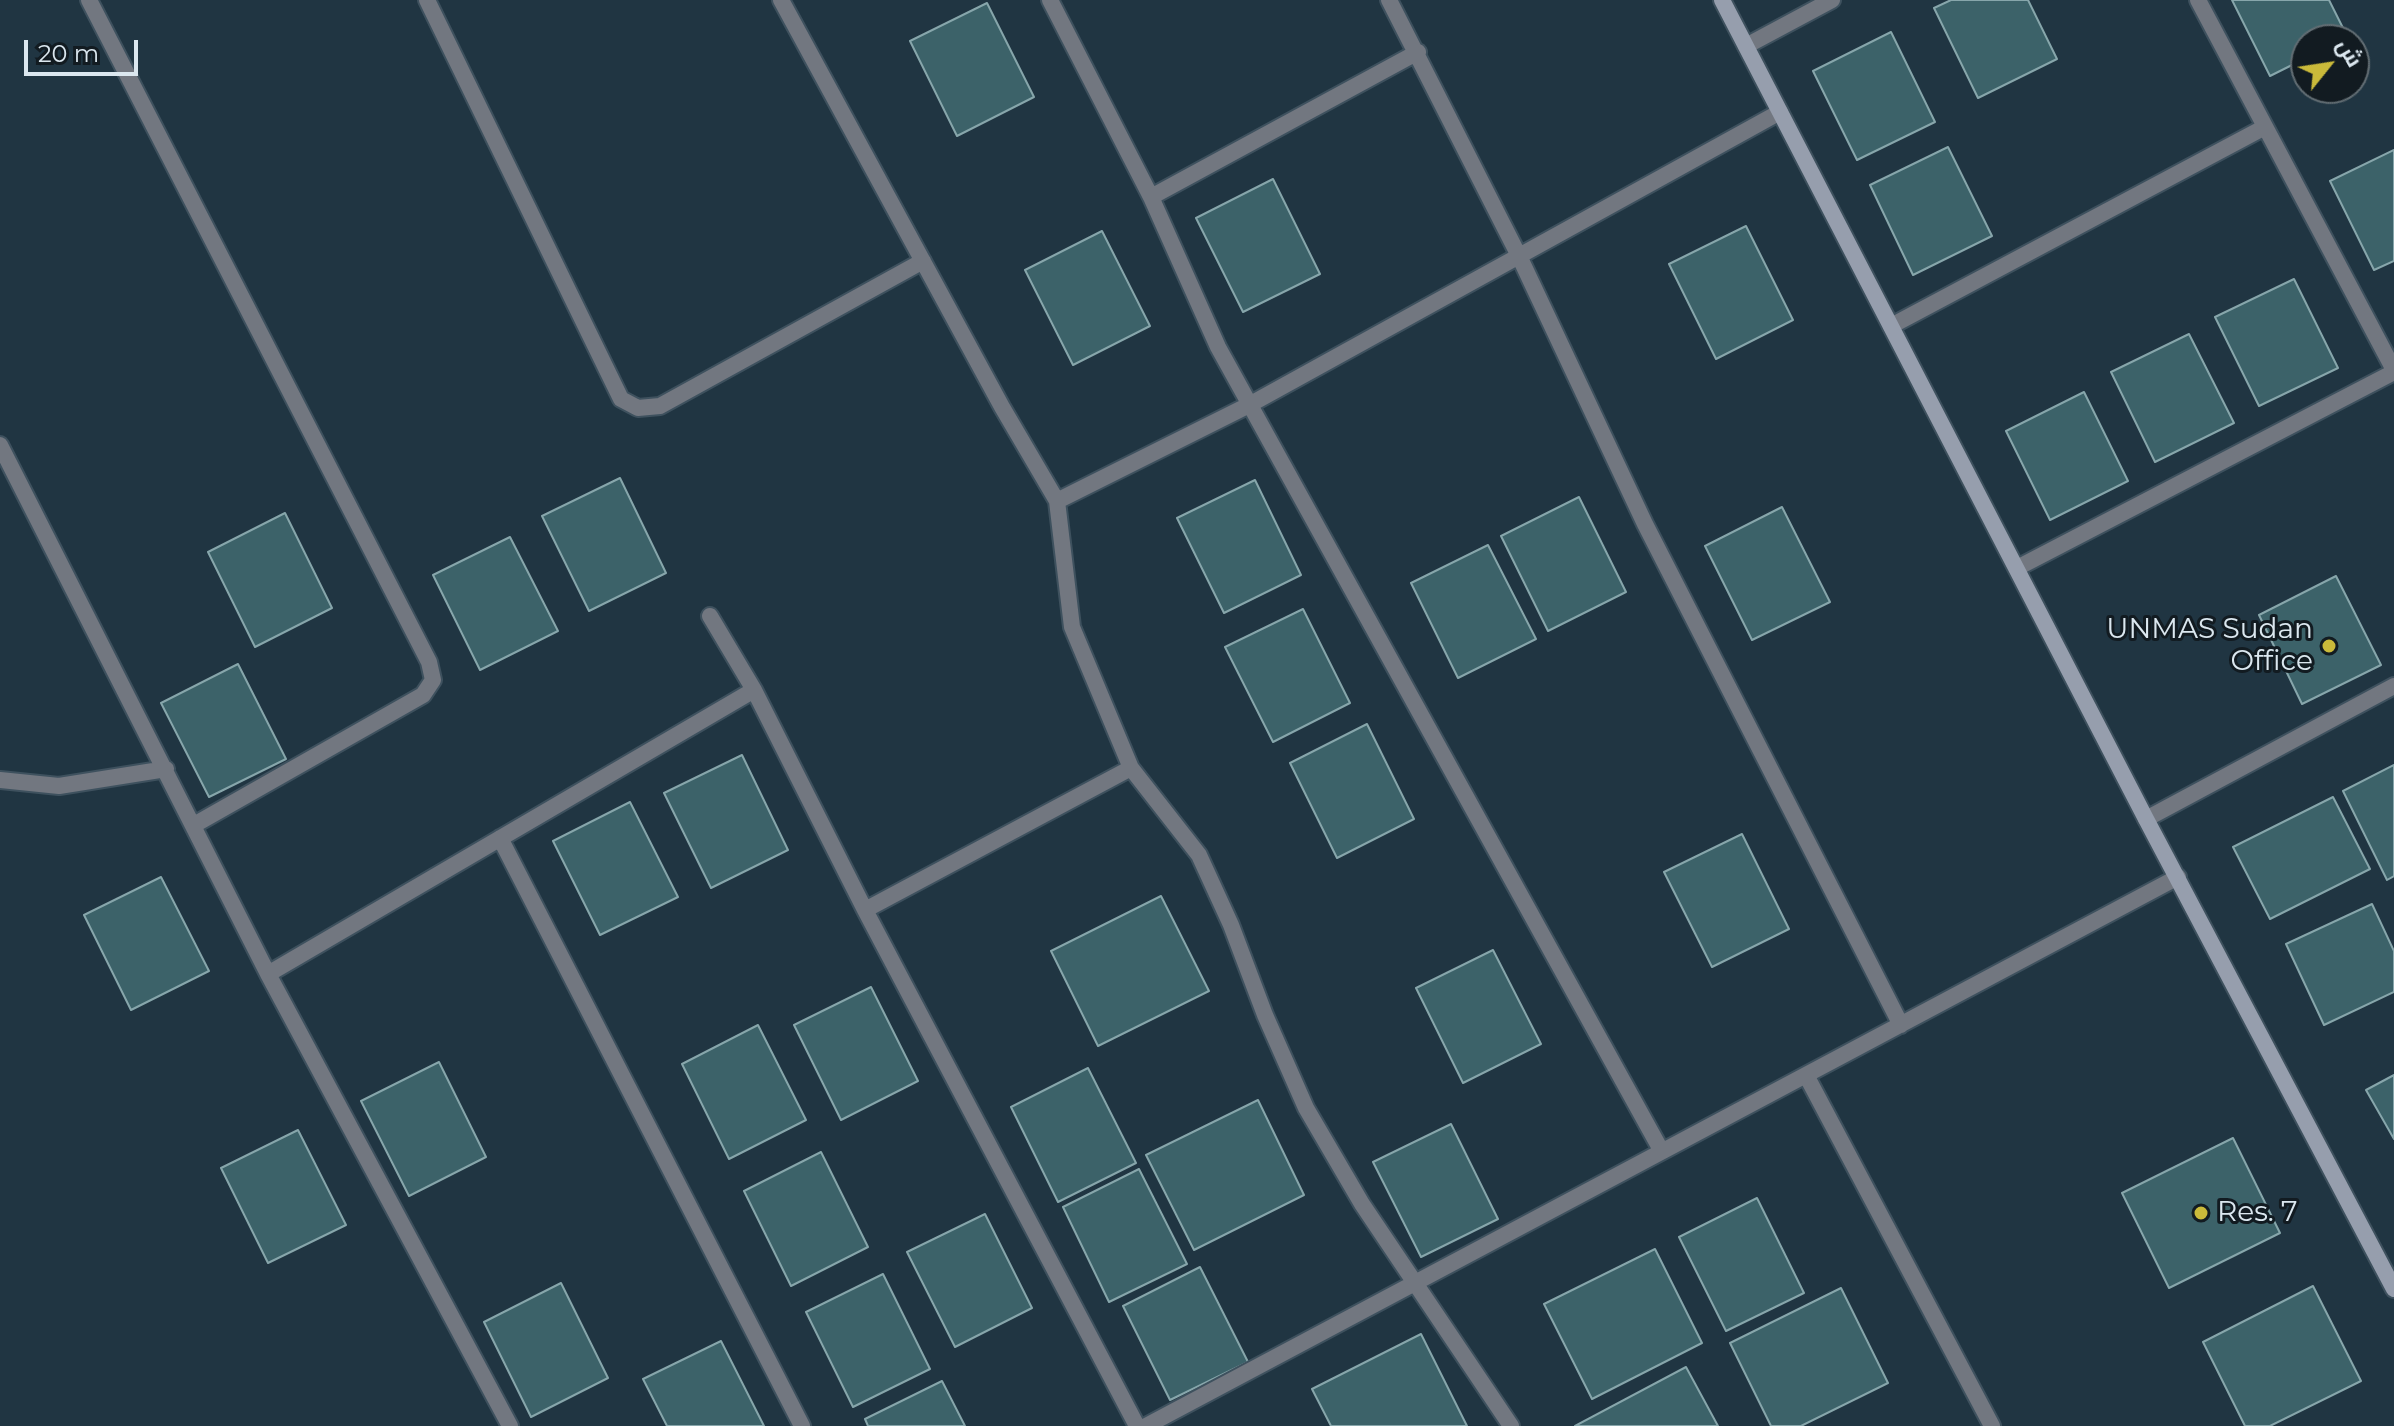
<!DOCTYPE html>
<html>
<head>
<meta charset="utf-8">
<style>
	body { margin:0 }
	#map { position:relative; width:2394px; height:1426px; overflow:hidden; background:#203542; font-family:Montserrat,Cairo,sans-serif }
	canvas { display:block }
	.north { position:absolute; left:2290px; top:24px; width:80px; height:80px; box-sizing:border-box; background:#121b21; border:2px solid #626d73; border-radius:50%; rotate:60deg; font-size:22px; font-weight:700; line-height:32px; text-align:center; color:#dbe7ef }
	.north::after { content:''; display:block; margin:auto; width:28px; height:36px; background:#caba3a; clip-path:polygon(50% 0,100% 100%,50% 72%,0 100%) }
	.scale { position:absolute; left:24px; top:40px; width:114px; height:36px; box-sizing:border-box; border:4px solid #dbe7ef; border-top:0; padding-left:10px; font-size:24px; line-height:28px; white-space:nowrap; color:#dbe7ef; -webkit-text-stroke:6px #121b21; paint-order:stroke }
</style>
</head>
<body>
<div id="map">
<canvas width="2394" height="1426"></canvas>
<div class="north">ش</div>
<div class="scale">20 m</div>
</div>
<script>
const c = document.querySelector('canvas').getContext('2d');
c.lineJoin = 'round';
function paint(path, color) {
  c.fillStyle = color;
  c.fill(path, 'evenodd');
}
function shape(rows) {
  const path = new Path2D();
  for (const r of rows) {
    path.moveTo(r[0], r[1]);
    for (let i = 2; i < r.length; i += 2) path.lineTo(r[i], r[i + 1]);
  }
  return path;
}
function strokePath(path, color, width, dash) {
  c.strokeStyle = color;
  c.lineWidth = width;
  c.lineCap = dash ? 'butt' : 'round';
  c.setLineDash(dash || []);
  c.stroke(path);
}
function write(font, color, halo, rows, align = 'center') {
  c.font = font + ' Montserrat,sans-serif';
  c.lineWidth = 6;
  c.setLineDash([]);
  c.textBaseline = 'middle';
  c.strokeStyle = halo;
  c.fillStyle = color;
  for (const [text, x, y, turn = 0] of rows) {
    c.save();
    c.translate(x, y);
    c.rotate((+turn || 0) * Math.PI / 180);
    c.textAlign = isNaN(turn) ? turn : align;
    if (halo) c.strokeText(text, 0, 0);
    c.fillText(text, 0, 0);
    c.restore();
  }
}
const building = shape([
	[1951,0,2028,0,2057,59,1978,98,1934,8,1951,0],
	[2232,0,2329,0,2348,38,2343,40,2306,40,2306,58,2270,76,2232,0],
	[987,3,1034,97,957,136,910,41,987,3],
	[1891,32,1935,122,1857,160,1813,71,1891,32],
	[1948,147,1992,236,1913,275,1870,185,1948,147],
	[2394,150,2394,261,2374,270,2330,181,2394,150],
	[1273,179,1320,274,1243,312,1196,218,1273,179],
	[1746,226,1793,320,1716,359,1669,264,1746,226],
	[1102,231,1150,326,1073,365,1025,270,1102,231],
	[2294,279,2338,368,2259,406,2215,317,2294,279],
	[2189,334,2234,423,2155,462,2111,372,2189,334],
	[2084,392,2128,481,2050,520,2006,431,2084,392],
	[620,478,666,573,589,611,542,516,620,478],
	[1255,480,1301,575,1224,613,1177,518,1255,480],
	[1579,497,1626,592,1548,631,1501,536,1579,497],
	[1782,507,1830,602,1752,640,1705,546,1782,507],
	[285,513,332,608,255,647,208,552,285,513],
	[510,537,558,631,480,670,433,575,510,537],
	[1488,545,1536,639,1458,678,1411,583,1488,545],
	[2336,576,2381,665,2302,704,2259,615,2336,576],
	[1303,609,1350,703,1273,742,1225,647,1303,609],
	[238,664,286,759,209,797,161,703,238,664],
	[1367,724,1414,819,1337,858,1290,763,1367,724],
	[742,755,788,850,711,888,664,793,742,755],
	[2394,765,2394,876,2387,880,2343,791,2394,765],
	[2333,797,2370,869,2270,919,2233,847,2333,797],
	[630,802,678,897,600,935,553,841,630,802],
	[1742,834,1789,929,1712,967,1664,872,1742,834],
	[161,877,209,971,131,1010,84,915,161,877],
	[1161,896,1209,991,1098,1046,1051,951,1161,896],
	[2372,904,2394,951,2394,992,2324,1025,2286,944,2372,904],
	[1493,950,1541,1044,1463,1083,1416,988,1493,950],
	[871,987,918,1081,841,1120,794,1025,871,987],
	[758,1025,806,1120,729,1159,682,1064,758,1025],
	[439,1062,486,1157,409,1196,361,1101,439,1062],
	[1088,1068,1136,1163,1058,1202,1011,1107,1088,1068],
	[2394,1075,2394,1139,2366,1090,2394,1075],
	[1258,1100,1304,1195,1194,1250,1146,1155,1258,1100],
	[1451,1124,1498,1219,1421,1257,1373,1162,1451,1124],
	[298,1130,346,1225,268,1263,221,1168,298,1130],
	[2233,1138,2280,1233,2169,1288,2122,1193,2233,1138],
	[821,1152,868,1247,791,1286,744,1191,821,1152],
	[1139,1169,1187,1264,1109,1302,1063,1207,1139,1169],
	[1757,1198,1804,1293,1726,1331,1679,1237,1757,1198],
	[985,1214,1032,1308,955,1347,907,1252,985,1214],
	[1655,1249,1702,1343,1592,1399,1544,1304,1655,1249],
	[1200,1267,1248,1362,1170,1400,1123,1306,1200,1267],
	[883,1274,930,1369,853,1407,806,1312,883,1274],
	[561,1283,608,1378,531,1417,484,1322,561,1283],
	[2313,1286,2361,1381,2270,1426,2245,1426,2203,1342,2313,1286],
	[1841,1288,1888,1383,1801,1426,1771,1426,1730,1343,1841,1288],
	[1421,1334,1467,1426,1331,1426,1312,1389,1421,1334],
	[721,1341,764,1426,667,1426,643,1379,721,1341],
	[1686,1367,1718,1426,1575,1426,1686,1367],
	[942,1381,965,1426,868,1426,865,1419,942,1381]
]);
paint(building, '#3c6269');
strokePath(building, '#87a6ab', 2);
const street = shape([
	[89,0,429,662,433,680,423,695,194,825],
	[427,0,621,399,638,408,660,406,923,261],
	[781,0,1002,407,1057,501,1072,627,1131,768,1199,855,1231,925,1265,1015,1306,1108,1362,1204,1511,1426],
	[1050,0,1151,197,1218,347,1661,1150],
	[1389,0,1520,258,1645,524,1901,1025],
	[2198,0,2394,370],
	[1746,46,1832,0],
	[1151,197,1418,52],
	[1891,326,2265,127],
	[0,445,268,974,510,1426],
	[1057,501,1249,405,1780,112],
	[2017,568,2394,372],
	[710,616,754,690,865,910,1137,1426],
	[0,780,59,786,166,769],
	[2146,819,2394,686],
	[500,838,802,1426],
	[865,910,1131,768],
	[268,974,754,690],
	[1806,1075,1992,1426],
	[1146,1426,2178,877]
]);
const secondary = shape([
	[1722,0,2146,819,2394,1289]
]);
strokePath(street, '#3e515e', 20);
strokePath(secondary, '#3e515e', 20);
strokePath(street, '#727780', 16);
strokePath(secondary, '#969ead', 16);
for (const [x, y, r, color] of [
	[2329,646,8,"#caba3a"],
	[2201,1213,8,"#caba3a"]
]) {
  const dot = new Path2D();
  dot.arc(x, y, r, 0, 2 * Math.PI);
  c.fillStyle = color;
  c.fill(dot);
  strokePath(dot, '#121b21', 3);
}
write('28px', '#dbe7ef', '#121b21', [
	["UNMAS Sudan",2313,630],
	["Office",2313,662],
	["Res. 7",2217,1213,"left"]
], 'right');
</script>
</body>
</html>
